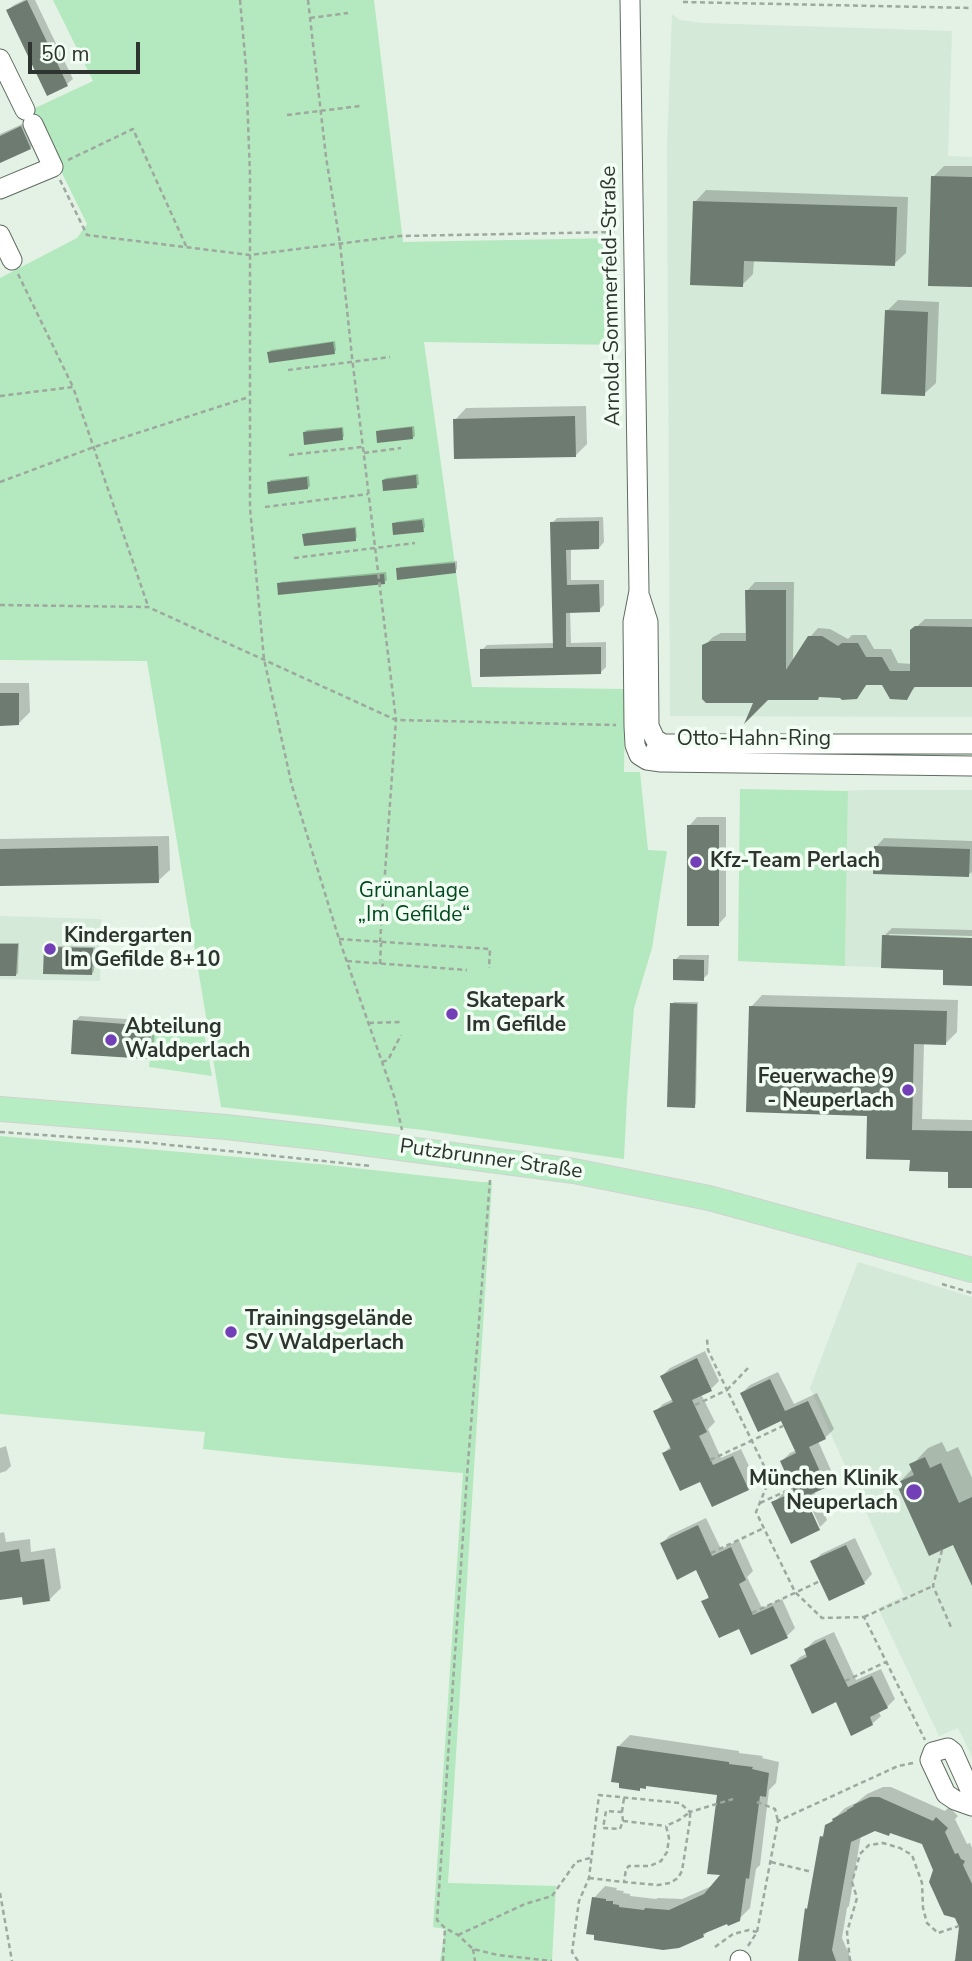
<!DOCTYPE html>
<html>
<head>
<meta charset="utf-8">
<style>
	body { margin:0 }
	#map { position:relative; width:972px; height:1961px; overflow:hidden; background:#e3f2e5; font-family:"Nunito Sans",sans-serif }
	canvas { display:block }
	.scale { position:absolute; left:28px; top:42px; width:112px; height:32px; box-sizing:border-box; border:4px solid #2e342f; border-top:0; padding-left:9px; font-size:21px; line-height:24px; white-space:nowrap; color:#2e342f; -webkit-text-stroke:5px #f2fef4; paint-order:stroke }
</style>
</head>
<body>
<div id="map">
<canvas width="972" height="1961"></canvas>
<div class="scale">50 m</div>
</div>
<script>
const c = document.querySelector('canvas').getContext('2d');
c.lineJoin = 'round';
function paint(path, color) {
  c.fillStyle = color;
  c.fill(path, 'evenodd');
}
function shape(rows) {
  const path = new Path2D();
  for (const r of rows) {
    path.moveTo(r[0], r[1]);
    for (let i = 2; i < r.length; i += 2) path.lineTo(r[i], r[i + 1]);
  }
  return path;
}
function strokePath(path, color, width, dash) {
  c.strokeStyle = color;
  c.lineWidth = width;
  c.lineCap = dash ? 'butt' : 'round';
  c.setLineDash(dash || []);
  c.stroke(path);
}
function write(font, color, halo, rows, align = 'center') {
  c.font = font + ' "Nunito Sans",sans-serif';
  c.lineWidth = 7;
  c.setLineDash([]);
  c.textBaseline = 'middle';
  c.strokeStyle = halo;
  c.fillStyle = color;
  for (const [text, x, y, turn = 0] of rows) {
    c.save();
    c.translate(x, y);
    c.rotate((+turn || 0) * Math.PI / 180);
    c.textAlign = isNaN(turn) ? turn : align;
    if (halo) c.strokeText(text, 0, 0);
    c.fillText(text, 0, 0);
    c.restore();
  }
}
paint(shape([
	[672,14,680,20,703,23,952,31,948,156,972,157,972,717,670,716,667,148],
	[862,790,972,790,972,970,845,966,848,791],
	[0,916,101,919,100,981,0,979],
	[858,1262,972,1297,972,1757,958,1728,939,1736,878,1608,904,1596,810,1388]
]), '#d4e9d7');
paint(shape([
	[53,0,374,0,403,242,618,238,620,345,424,342,472,687,625,689,624,772,640,772,648,850,667,851,652,948,634,1008,627,1098,624,1159,423,1130,221,1107,147,661,0,660,0,278,77,238,87,224,31,110,93,81],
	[740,789,848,791,845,966,738,961],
	[154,1018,202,1022,212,1076,149,1067],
	[0,1136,328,1165,481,1182,492,1182,448,1883,556,1886,552,1961,440,1961,445,1929,433,1927,463,1473,285,1458,203,1449,205,1432,0,1414]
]), '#b4e8be');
paint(shape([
	[24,0,35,0,73,79,67,84,48,93,8,10,14,5],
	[27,122,36,143,30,148,0,161,0,134],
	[944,166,972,166,972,286,933,177],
	[706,190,908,197,906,253,894,264,754,260,753,274,742,285,695,202],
	[898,300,939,302,936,383,924,394,887,311],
	[335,341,336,350,334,353,269,353,271,350],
	[586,406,587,444,576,455,455,420,466,408],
	[414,426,415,436,412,438,378,432,380,430],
	[343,427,344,436,342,438,305,432,307,430],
	[418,474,419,484,417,486,383,480,386,478],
	[309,476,310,486,308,488,269,482,271,480],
	[603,517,604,542,599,548,571,548,571,580,604,580,604,605,599,610,570,611,571,643,606,642,606,667,601,672,482,650,487,645,554,643,552,523,557,518],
	[424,518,425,527,423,529,394,524,396,522],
	[356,527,357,537,355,539,304,535,306,533],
	[457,561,457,569,455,571,398,569,400,567],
	[386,572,387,580,384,582,279,584,281,582],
	[755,582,794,582,793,662,810,637,818,628,830,629,848,639,852,635,866,635,874,649,891,649,898,663,912,664,912,631,925,619,972,619,972,685,917,685,906,698,883,683,868,683,856,698,841,696,768,699,755,701,704,646,713,637,721,633,747,633,747,591],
	[0,683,29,683,30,712,18,724,0,724],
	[697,817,726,817,726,916,718,925,689,826],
	[169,836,170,870,158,881,0,884,0,839],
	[884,838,972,841,972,872,968,875,876,847],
	[892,928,972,930,972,936,889,934,889,937,972,940,972,984,945,968,884,936],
	[0,943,19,943,18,973,16,975,0,974],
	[47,946,95,947,94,971,92,974,45,948],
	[680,955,709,955,708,974,703,979,675,960],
	[762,995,958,1000,957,1032,946,1043,924,1043,922,1119,972,1120,972,1187,950,1171,911,1159,869,1114,751,1007],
	[674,1002,698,1002,696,1104,694,1106,672,1004],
	[80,1016,156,1021,153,1052,148,1058,75,1021],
	[705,1351,719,1381,711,1389,701,1394,715,1422,708,1429,721,1458,741,1449,756,1481,748,1489,701,1480,664,1453,671,1446,655,1412,663,1404,673,1399,662,1376,670,1368],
	[778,1372,794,1404,817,1393,834,1429,825,1438,818,1441,834,1477,826,1485,814,1491,827,1520,820,1527,803,1489,799,1490,817,1528,820,1528,792,1541,774,1503,782,1494,795,1488,782,1461,790,1453,797,1450,782,1418,759,1429,742,1393,750,1385],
	[942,1442,947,1452,958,1447,972,1478,972,1572,954,1543,898,1484,913,1468,912,1465,928,1448],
	[6,1446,11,1466,6,1471,0,1473,0,1448],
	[706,1518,721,1549,739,1540,753,1571,747,1577,762,1608,782,1599,795,1628,787,1636,740,1627,704,1602,710,1595,697,1568,662,1543,670,1535],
	[4,1532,6,1542,30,1539,31,1552,55,1548,61,1588,50,1599,23,1595,0,1599,0,1533],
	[855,1538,872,1574,864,1583,813,1562,821,1554],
	[834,1632,856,1680,881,1669,895,1699,887,1707,878,1711,881,1716,872,1724,837,1700,792,1665,800,1657,808,1653,806,1649,814,1641],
	[630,1735,739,1751,739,1753,763,1756,762,1758,779,1762,776,1783,769,1790,760,1865,756,1869,750,1908,739,1919,728,1921,709,1930,703,1936,678,1946,594,1898,605,1886,617,1888,616,1890,624,1891,623,1893,630,1894,630,1896,656,1899,658,1898,682,1899,714,1885,724,1873,719,1794,647,1785,639,1789,619,1746],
	[883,1787,891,1787,945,1811,949,1807,958,1816,955,1819,967,1844,970,1843,972,1848,972,1961,954,1961,956,1959,962,1922,923,1843,891,1832,875,1829,861,1835,849,1906,847,1908,842,1938,852,1961,800,1961,807,1909,809,1907,821,1837,825,1833,827,1826,845,1808,856,1803,867,1794]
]), '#0003');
paint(shape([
	[27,0,68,86,47,96,6,10],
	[21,126,31,149,0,163,0,136],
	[931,176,972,177,972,287,928,286],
	[693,201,897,207,895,266,744,261,743,287,690,285],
	[885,310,928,312,925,396,881,394],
	[333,342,335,354,269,363,267,352],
	[575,416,576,457,454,459,453,419],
	[412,427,413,439,377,443,376,431],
	[342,428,343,440,304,445,303,432],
	[416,475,417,488,383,491,382,480],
	[307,477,308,489,268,494,267,482],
	[422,520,424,532,393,535,392,523],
	[599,521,599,549,566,550,567,585,599,584,600,612,566,613,566,647,601,647,601,674,480,677,480,649,553,648,550,522],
	[355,528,356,541,304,546,302,534],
	[455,563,456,573,397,580,396,568],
	[384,574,385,584,278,595,277,583],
	[745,590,786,590,786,670,808,636,822,636,838,646,842,643,858,643,866,657,882,657,890,671,910,671,910,630,915,626,972,627,972,687,914,687,907,700,890,699,882,685,866,685,857,699,842,700,840,698,819,697,818,700,768,700,744,724,753,703,706,703,702,699,702,645,711,641,746,641],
	[0,693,19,693,19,725,0,726],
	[687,825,719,825,719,926,687,926],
	[158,846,159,883,0,886,0,849],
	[874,846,970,849,969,877,873,874],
	[882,935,972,938,972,986,943,985,943,970,881,968],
	[0,944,18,944,16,976,0,976],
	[44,947,93,948,92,975,43,974],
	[673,959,704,960,704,981,673,980],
	[670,1003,697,1004,695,1108,667,1107],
	[749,1006,947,1011,946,1045,914,1044,912,1130,972,1131,972,1188,948,1188,948,1172,909,1171,910,1160,866,1159,867,1116,746,1112],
	[73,1020,151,1026,149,1059,71,1054],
	[697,1358,712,1391,692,1400,707,1432,699,1436,713,1465,733,1456,749,1490,712,1507,700,1482,680,1491,662,1453,671,1449,653,1411,673,1402,660,1376],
	[770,1379,785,1411,808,1401,826,1439,809,1447,827,1487,805,1497,820,1530,791,1544,771,1502,794,1492,780,1461,796,1453,781,1421,758,1432,740,1393],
	[925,1457,930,1468,941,1463,959,1503,972,1497,972,1586,953,1545,929,1556,896,1483,914,1475,909,1464],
	[698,1525,712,1556,731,1547,746,1580,739,1584,753,1615,773,1606,788,1638,751,1655,739,1629,719,1638,701,1601,709,1598,696,1570,677,1580,660,1543],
	[846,1545,865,1584,829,1601,810,1561],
	[19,1549,21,1562,44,1559,50,1601,23,1605,22,1597,0,1600,0,1552],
	[825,1639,848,1687,872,1676,888,1708,870,1717,873,1725,851,1736,836,1702,812,1714,790,1665,807,1657,804,1649],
	[617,1746,729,1762,729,1764,753,1767,752,1769,769,1773,766,1797,760,1796,749,1879,746,1878,740,1921,728,1926,727,1924,703,1934,704,1937,679,1948,663,1950,594,1940,594,1935,586,1934,592,1897,606,1899,606,1901,613,1901,613,1904,619,1905,619,1907,644,1910,645,1908,669,1910,704,1894,720,1875,707,1874,717,1795,646,1786,646,1789,640,1788,640,1791,619,1788,619,1783,611,1782],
	[870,1797,879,1797,933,1821,936,1817,948,1828,945,1832,955,1854,958,1853,961,1859,965,1861,963,1865,972,1884,972,1961,955,1961,959,1927,955,1918,944,1915,929,1882,933,1870,922,1844,890,1833,889,1836,875,1831,851,1842,832,1950,836,1961,798,1961,805,1908,807,1909,820,1836,823,1837,825,1825,833,1821,832,1819,847,1811,847,1810,854,1806,853,1805]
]), '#6e7b70');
const minor = shape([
	[630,0,639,591,633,622,634,726,635,745,639,755,647,760,661,762,972,766],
	[0,59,25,110],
	[0,189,53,167,33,124],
	[0,235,12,260],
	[640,597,648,622,649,726,655,739,663,744],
	[661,762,654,753,657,747,663,744,972,744],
	[972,1794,953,1752,948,1748,933,1752,930,1760,946,1794,955,1800,972,1806],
	[740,1960,741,1961]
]);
const major = shape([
	[0,1109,226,1127,324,1138,574,1171,709,1198,972,1270]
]);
strokePath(minor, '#5f6c61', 21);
strokePath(major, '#d1d2d1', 26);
strokePath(shape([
	[240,0,246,67,250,175,250,508,264,659,292,786,339,939,395,1099,402,1130],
	[308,0,326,157,340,243,352,357,396,720,380,942],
	[683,2,972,8],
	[310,18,348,13],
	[287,115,360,106],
	[68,160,133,129,187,248],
	[60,180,87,235,250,255,400,236,618,232],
	[18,274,73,387],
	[288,370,390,357],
	[0,396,73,387,148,606],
	[364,453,401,448],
	[289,455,362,447],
	[0,482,94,447,249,397],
	[265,507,368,494],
	[294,558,415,543],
	[0,605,148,607,396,720,616,725],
	[339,939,490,949,489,968],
	[347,961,467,970],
	[380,964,381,943],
	[369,1023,401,1022],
	[382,1062,388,1060,401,1035],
	[0,1132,142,1142,371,1166],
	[490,1180,467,1476,437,1920,445,1928,458,1935,473,1949,498,1955,552,1961],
	[942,1284,972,1293],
	[748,1368,727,1390,770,1478,756,1512,795,1592,822,1618,864,1617,925,1740],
	[695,1405,727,1390,708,1350,707,1339],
	[710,1460,783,1426],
	[760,1503,793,1488],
	[942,1550,933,1586,951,1627],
	[711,1553,764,1528],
	[752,1613,820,1581],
	[864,1617,933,1586],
	[845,1681,886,1662],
	[757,1802,775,1809,778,1821],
	[622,1812,624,1798],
	[623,1821,622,1812,606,1811,603,1828,620,1829,623,1821,666,1826],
	[771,1862,812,1872],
	[589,1878,624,1882,658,1885,670,1883,678,1878,682,1871,690,1820,690,1812,679,1820,666,1826,669,1838,667,1852,661,1861,650,1866,629,1866,626,1869,624,1882],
	[0,1893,12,1961],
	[458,1935,525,1904,552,1896,576,1862,590,1858],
	[748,1946,757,1932,778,1821,898,1766,913,1763],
	[715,1947,733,1934,749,1930,757,1932],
	[473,1949,475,1961],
	[443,1961,445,1928],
	[578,1961,572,1952,579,1901,589,1878,599,1795,680,1803,690,1812,733,1799],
	[850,1961,847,1932,857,1898,852,1882,860,1854,869,1845,883,1843,900,1848,912,1855,922,1883,923,1908,927,1923,938,1933,959,1926]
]), '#9da89e', 2.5, [5, 3.5]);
strokePath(minor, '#fff', 19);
strokePath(major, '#b6edc3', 24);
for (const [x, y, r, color] of [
	[696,862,7,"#733fb6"],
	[50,949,7,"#733fb6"],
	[452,1014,7,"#733fb6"],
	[111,1040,7,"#733fb6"],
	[908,1090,7,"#733fb6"],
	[231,1332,7,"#733fb6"],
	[914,1492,9,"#733fb6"]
]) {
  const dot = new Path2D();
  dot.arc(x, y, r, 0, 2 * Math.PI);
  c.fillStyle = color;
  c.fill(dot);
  strokePath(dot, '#f2fef4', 2.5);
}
write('21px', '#2e342f', '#f2fef4', [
	["Arnold-Sommerfeld-Straße",612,296,-91],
	["Otto-Hahn-Ring",754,740],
	["Putzbrunner Straße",491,1160,8]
]);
write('bold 21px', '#2e342f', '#f2fef4', [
	["Kfz-Team Perlach",710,862],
	["Kindergarten",64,937],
	["Im Gefilde 8+10",64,961],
	["Skatepark",466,1002],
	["Im Gefilde",466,1026],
	["Abteilung",125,1028],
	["Waldperlach",125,1052],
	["Feuerwache 9",894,1078,"right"],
	["- Neuperlach",894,1102,"right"],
	["Trainingsgelände",245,1320],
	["SV Waldperlach",245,1344],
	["München Klinik",898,1480,"right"],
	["Neuperlach",898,1504,"right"]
], 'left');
write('21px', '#01491e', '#f2fef4', [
	["Grünanlage",414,892],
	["„Im Gefilde“",414,916]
]);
</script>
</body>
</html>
